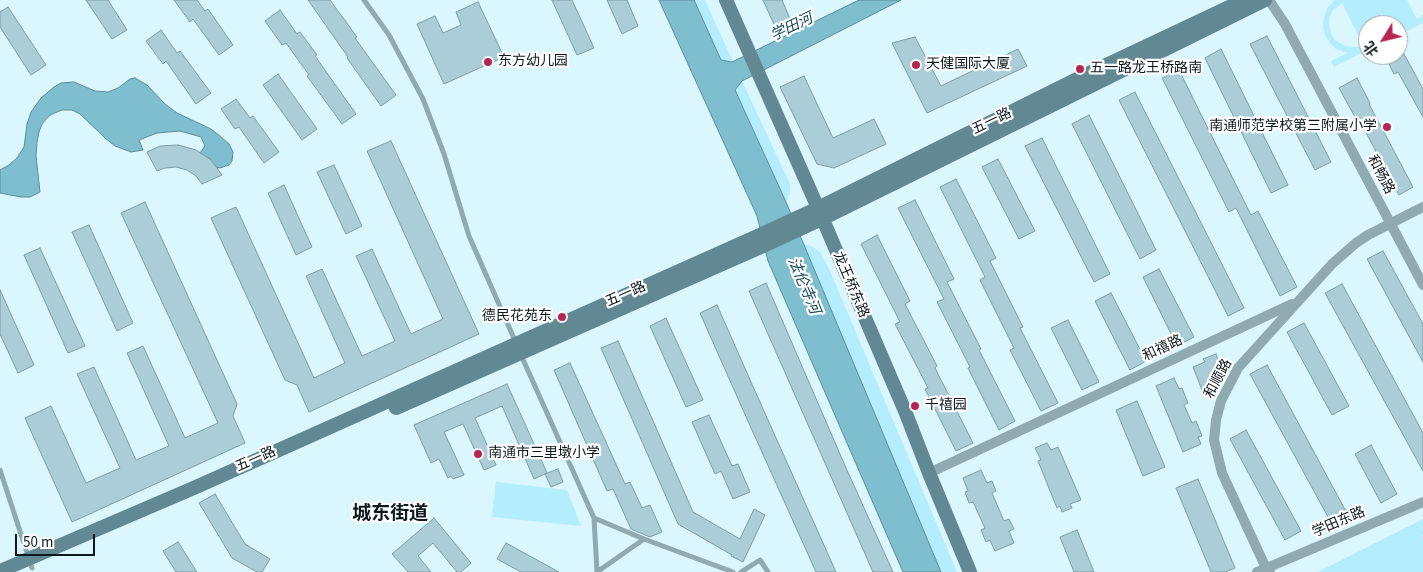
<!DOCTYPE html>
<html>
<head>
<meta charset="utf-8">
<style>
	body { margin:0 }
	#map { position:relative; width:1423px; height:572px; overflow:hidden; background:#daf6fe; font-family:"Source Sans 3","Noto Sans SC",sans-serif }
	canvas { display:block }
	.north { position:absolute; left:1358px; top:15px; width:50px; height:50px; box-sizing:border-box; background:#fff; border:1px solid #9ea3a5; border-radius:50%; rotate:234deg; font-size:14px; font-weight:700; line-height:20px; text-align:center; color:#0d191d }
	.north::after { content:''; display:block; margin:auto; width:18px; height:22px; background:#b52554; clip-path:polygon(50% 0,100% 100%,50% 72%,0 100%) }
	.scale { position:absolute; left:15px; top:534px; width:80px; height:22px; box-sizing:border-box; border:2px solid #0d191d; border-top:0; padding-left:6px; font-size:15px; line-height:18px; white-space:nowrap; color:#0d191d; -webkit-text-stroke:4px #fff; paint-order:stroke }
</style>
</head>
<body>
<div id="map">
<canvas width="1423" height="572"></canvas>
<div class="north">北</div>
<div class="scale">50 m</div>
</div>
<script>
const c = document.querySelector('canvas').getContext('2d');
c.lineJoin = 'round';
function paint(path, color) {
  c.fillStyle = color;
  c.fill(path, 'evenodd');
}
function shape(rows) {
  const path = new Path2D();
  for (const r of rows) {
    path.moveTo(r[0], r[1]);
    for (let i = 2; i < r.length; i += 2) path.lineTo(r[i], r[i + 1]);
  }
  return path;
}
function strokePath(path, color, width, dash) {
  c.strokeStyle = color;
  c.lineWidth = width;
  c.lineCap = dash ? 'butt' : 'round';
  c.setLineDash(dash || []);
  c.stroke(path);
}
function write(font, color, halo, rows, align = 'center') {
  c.font = font + ' "Source Sans 3","Noto Sans SC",sans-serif';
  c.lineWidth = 4.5;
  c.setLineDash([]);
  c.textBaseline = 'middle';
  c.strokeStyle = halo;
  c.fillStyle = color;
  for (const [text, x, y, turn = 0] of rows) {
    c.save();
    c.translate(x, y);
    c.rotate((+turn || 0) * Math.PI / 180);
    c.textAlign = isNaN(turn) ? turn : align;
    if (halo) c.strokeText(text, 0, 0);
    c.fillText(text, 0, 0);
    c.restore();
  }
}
paint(shape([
	[694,0,705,0,733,62,721,60],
	[1335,0,1407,0,1417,19,1423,15,1423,23,1398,35,1398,25,1368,25,1368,50,1334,67,1331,61,1347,53,1336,49,1330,43,1326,37,1323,29,1323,21,1325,14,1328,7],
	[1342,3,1363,45,1358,47,1345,46,1335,40,1331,34,1329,22,1330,16,1333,10],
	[742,81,790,184,790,193,786,202,735,90],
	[803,244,811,246,820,252,830,271,957,572,941,572],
	[496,482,567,490,581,526,492,517],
	[1423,519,1423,535,1422,536,1423,539,1423,572,1318,572]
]), '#b4eefe');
const water = shape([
	[659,0,694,0,721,60,732,62,859,0,901,0,742,81,735,90,786,202,941,572,903,572,768,261,757,216,659,0],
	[135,78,147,85,165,104,177,113,211,129,220,136,229,144,233,152,232,161,229,165,220,168,216,167,200,153,205,146,201,137,180,131,157,133,139,140,143,150,131,152,115,146,105,138,80,114,72,110,62,110,52,114,47,118,42,124,39,132,37,142,36,156,40,192,30,197,21,197,0,193,0,170,9,165,17,158,24,147,27,124,31,112,41,98,54,87,61,83,74,82,95,91,108,92,118,88,130,79,135,78]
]);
paint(water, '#7fbecf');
strokePath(water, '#5d8c9a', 1);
const building = shape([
	[86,0,108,0,127,30,112,39,86,0],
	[174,0,197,0,205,11,208,9,233,45,219,55,193,19,190,22,174,0],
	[308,0,330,0,357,37,355,38,396,95,381,106,347,58,348,57,308,0],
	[552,0,572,0,594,48,577,55,552,0],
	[607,0,627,0,638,26,622,34,607,0],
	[763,0,782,0,793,26,778,33,763,0],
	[478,2,504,57,444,84,417,24,435,16,443,33,461,25,456,12,478,2],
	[8,7,46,65,31,75,0,27,0,12,8,7],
	[280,10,297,34,300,32,317,55,315,56,356,114,342,124,307,76,309,75,286,43,282,45,265,21,280,10],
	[161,30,177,53,180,51,211,93,196,104,166,61,163,64,146,41,161,30],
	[1267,36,1331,162,1315,170,1250,44,1267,36],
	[915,37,941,86,1018,49,1027,66,927,113,892,43,915,37],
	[1221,49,1288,185,1271,193,1205,58,1221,49],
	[1404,54,1423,89,1423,117,1398,72,1394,74,1388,62,1404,54],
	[1179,70,1251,215,1258,211,1297,287,1280,296,1236,208,1229,212,1162,78,1179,70],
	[278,74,317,129,302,140,263,85,278,74],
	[804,76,833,138,874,119,886,144,834,168,817,164,780,87,804,76],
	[1357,78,1370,103,1369,104,1413,187,1399,195,1362,125,1360,126,1339,88,1357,78],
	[1135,92,1244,308,1228,316,1119,100,1135,92],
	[236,99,250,118,253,116,279,152,264,163,239,127,235,129,221,109,236,99],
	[1089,115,1156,250,1140,259,1072,124,1089,115],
	[1042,138,1110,274,1094,282,1025,146,1042,138],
	[391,141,479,334,309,412,297,385,285,380,211,218,236,207,314,378,345,363,306,276,322,269,362,356,395,341,356,256,372,249,411,334,443,319,367,151,391,141],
	[178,145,196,150,211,160,222,175,202,184,196,176,187,170,176,167,165,168,157,171,147,152,160,146,178,145],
	[998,159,1035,231,1019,239,982,167,998,159],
	[334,165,362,226,346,234,317,172,334,165],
	[956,179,996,258,990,261,1023,327,1020,328,1058,403,1041,411,1010,350,1014,348,980,280,985,277,940,187,956,179],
	[284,185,312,247,296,255,268,193,284,185],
	[915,200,954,279,947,282,981,349,979,350,1015,421,999,430,968,368,970,367,937,302,944,299,898,208,915,200],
	[145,202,237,404,233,416,245,443,72,522,25,418,51,406,86,483,120,468,77,374,94,367,136,460,169,446,127,353,143,346,185,438,218,423,121,213,145,202],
	[89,225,133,323,117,331,72,232,89,225],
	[877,235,910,301,905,304,937,366,935,368,973,443,956,451,925,389,928,388,895,324,900,322,861,244,877,235],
	[40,248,85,346,68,353,24,255,40,248],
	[1383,251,1423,324,1423,362,1367,259,1383,251],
	[1159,269,1194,337,1177,346,1143,277,1159,269],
	[766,283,846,468,893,572,873,572,836,488,749,291,766,283],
	[1342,284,1423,433,1423,471,1325,293,1342,284],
	[0,290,34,365,18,373,0,334,0,290],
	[1111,293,1146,361,1130,370,1095,301,1111,293],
	[717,305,755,391,836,572,816,572,743,410,700,313,717,305],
	[666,318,703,400,686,407,650,326,666,318],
	[1068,320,1099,382,1082,390,1051,328,1068,320],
	[1304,323,1349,406,1332,415,1287,332,1304,323],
	[618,341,693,512,740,539,754,509,765,515,743,562,731,556,732,555,678,524,601,348,618,341],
	[1216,354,1224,376,1215,380,1217,384,1202,390,1193,367,1205,362,1203,359,1216,354],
	[570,363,625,484,630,482,642,508,650,505,662,532,650,537,631,529,613,489,607,491,554,370,570,363],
	[1267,365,1349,517,1333,526,1250,374,1267,365],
	[1174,378,1179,389,1182,388,1188,403,1184,405,1192,423,1196,421,1202,436,1198,437,1201,444,1183,452,1156,386,1174,378],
	[507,384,547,473,534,479,502,406,475,418,496,465,484,470,463,424,444,432,464,475,453,479,451,476,448,478,439,459,431,463,414,425,507,384],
	[1137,401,1165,467,1143,476,1116,410,1137,401],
	[709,415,732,466,738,464,750,492,733,499,721,471,715,474,692,422,709,415],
	[1246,430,1301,531,1285,540,1230,439,1246,430],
	[1047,443,1051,450,1058,447,1081,500,1070,504,1072,508,1062,512,1060,506,1057,508,1038,461,1041,460,1035,448,1047,443],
	[1371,445,1397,494,1381,503,1355,454,1371,445],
	[558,469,563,482,551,487,545,474,558,469],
	[981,470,987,483,992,481,996,491,992,493,1004,521,1009,519,1014,529,1009,531,1014,543,995,551,990,540,986,542,981,530,985,528,973,502,969,503,965,492,968,491,963,478,981,470],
	[1198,479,1235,568,1225,572,1211,572,1176,488,1198,479],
	[215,494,245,544,270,559,262,572,257,572,232,558,199,503,215,494],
	[434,518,471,563,461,572,457,572,433,543,418,556,431,572,408,572,392,554,434,518],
	[1077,530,1094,572,1074,572,1060,537,1077,530],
	[178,542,197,572,176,572,163,551,178,542],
	[506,543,559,572,521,572,497,559,506,543]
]);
paint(building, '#abcdd7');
strokePath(building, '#7d9da7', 1);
strokePath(shape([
	[364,0,389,35,423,99,444,154,469,236,516,343],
	[521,355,594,518,597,572],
	[0,470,32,568],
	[594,518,644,539,597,572],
	[644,539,733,572],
	[741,572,760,560,768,572]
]), '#90aab2', 5);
strokePath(shape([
	[1269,0,1285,24,1423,285],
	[929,473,1292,304],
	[1257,572,1423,502],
	[1270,572,1266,568,1222,473,1214,440,1216,420,1221,401,1238,368,1332,264,1356,243,1368,235,1423,207]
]), '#90aab2', 10);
strokePath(shape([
	[726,0,818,208,905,411,929,473,970,572],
	[396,408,763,246,822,219,1265,0],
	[0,571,196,487,760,235,818,208,1083,76,1244,0]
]), '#618893', 14);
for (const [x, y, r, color] of [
	[488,62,5,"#b52554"],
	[916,65,5,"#b52554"],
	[1080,69,5,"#b52554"],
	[1387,127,5,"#b52554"],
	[562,317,5,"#b52554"],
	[915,406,5,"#b52554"],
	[478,454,5,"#b52554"]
]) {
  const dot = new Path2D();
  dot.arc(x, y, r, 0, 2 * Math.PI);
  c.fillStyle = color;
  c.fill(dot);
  strokePath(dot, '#fff', 2);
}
write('14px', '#0d191d', '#fff', [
	["东方幼儿园",498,62],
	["天健国际大厦",926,65],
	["五一路龙王桥路南",1090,69],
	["南通师范学校第三附属小学",1377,127,"right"],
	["德民花苑东",552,317,"right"],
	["千禧园",925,406],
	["南通市三里墩小学",488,454]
], 'left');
write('14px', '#0d191d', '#fff', [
	["五一路",992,122,-26],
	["和畅路",1380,175,62],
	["龙王桥东路",850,285,67],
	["五一路",626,295,-24],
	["和禧路",1163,349,-25],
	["和顺路",1219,379,-62],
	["五一路",256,460,-24],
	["学田东路",1339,523,-23]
]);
write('italic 15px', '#134a57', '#fff', [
	["学田河",792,28,-26],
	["法伦寺河",803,286,67]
]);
write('bold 19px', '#0d191d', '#fff', [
	["城东街道",390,515]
]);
</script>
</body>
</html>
